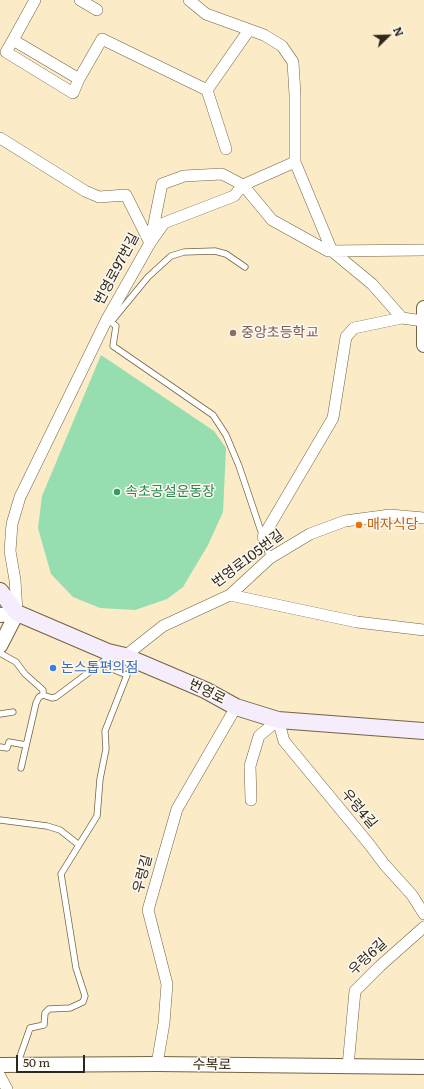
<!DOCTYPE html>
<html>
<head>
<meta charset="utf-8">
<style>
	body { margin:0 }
	#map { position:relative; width:424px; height:1089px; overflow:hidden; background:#fbebc7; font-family:Literata,serif }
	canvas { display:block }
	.north { position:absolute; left:368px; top:16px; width:40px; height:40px; -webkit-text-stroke:3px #fdf9f2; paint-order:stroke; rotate:67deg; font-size:11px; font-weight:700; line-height:16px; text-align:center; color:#2e281a }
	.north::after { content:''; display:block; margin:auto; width:14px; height:18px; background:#2e281a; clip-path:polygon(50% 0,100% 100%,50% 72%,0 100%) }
	.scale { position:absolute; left:16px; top:1055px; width:69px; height:18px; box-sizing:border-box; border:2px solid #2e281a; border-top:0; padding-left:5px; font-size:12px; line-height:14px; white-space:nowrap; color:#2e281a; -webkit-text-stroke:3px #fdf9f2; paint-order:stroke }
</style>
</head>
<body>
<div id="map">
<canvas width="424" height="1089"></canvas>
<div class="north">N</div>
<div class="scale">50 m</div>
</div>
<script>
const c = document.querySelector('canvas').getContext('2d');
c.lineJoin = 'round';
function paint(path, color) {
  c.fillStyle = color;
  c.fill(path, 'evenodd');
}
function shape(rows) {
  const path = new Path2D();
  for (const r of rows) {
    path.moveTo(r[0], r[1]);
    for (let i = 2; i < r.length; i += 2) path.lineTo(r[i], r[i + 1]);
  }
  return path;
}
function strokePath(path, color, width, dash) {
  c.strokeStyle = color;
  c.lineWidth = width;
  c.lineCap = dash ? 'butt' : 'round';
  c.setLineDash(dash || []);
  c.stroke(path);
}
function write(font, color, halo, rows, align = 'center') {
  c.font = font + ' Literata,"Noto Sans KR",serif';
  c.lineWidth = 3;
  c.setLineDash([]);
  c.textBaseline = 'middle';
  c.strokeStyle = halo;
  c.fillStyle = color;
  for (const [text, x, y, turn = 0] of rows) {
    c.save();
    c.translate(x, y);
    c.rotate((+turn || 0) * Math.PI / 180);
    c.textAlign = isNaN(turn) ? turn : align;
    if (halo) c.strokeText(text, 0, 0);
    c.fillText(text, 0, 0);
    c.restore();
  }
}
paint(shape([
	[101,355,214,431,226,448,223,512,208,545,183,587,167,599,135,610,100,608,73,597,51,574,38,528,42,496]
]), '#96ddaf');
const service = shape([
	[107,319,116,326,113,346,213,415,226,435,239,466,270,558],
	[111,322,148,277,171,256,184,252,215,251,226,254,245,267],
	[0,653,16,662,25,674,43,690,43,695],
	[0,714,13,712],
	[0,747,7,748,9,742,26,745],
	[21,768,36,703,39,697,43,695,52,698,56,697,100,664],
	[0,820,47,826,60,830,79,845],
	[17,1065,30,1028,44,1025,45,1013,49,1009,70,1008,83,1002,85,996,76,968,61,874,97,816,100,779,106,749,105,731,127,675,100,664,111,655]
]);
const minor = shape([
	[35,0,13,40,79,79,102,39,207,90,226,149],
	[80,0,97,10],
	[189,0,206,14,264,35,282,46,293,62,295,95,295,162,332,251,372,284,402,318],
	[13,40,6,52,73,93,79,79],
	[207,90,249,30],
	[0,138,85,191,99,197,126,195,150,243,164,223,234,196,243,185,295,162],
	[263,537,333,418,346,337,354,328,402,318,423,321],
	[230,595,357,622,424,630],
	[17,613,15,580,10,551,12,524,20,497,107,319,150,243,162,184,184,176,222,174,243,185,272,220,328,251,424,250],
	[125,656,163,626,230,595,270,558,310,534,345,521,390,515,424,518],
	[251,800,250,766,259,736,278,720,284,741,369,844,384,864,412,895,424,914],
	[157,1064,164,1023,167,984,148,910,177,809,236,707],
	[348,1066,355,991,380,966,424,927],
	[0,1076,7,1089]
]);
const tertiary = shape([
	[424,308,424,345],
	[0,615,17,613],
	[0,646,17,613],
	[0,1065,157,1064,424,1067]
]);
const secondary = shape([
	[0,591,17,613,108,652,125,656,205,690,236,707,278,720,424,731]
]);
strokePath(service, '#726444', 7);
strokePath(minor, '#726444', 12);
strokePath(tertiary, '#726444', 16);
strokePath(secondary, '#726444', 18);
strokePath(service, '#fff', 5.5);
strokePath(minor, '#fff', 11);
strokePath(tertiary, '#fff', 14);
strokePath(secondary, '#f5ecfc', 16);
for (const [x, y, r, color] of [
	[233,333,4,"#8d6e63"],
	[117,492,4,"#2e9e5b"],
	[359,525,4,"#e8710a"],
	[53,668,4,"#3f7fe0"]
]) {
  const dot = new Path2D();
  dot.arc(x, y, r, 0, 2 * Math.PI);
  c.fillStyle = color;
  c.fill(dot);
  strokePath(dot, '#fdf9f2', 1.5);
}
write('14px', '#2e281a', '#fdf9f2', [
	["번영로97번길",117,269,-62],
	["번영로105번길",248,559,-37],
	["번영로",207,692,26],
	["우렁4길",359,809,50],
	["우렁길",143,874,-75],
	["우렁6길",368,957,-43],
	["수복로",212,1065,1]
]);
write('14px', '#785e54', '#fdf9f2', [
	["중앙초등학교",241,333]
], 'left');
write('14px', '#27864d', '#fdf9f2', [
	["속초공설운동장",125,492]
], 'left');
write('14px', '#c56008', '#fdf9f2', [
	["매자식당",367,525]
], 'left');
write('14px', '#366cbe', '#fdf9f2', [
	["논스톱편의점",61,668]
], 'left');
</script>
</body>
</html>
